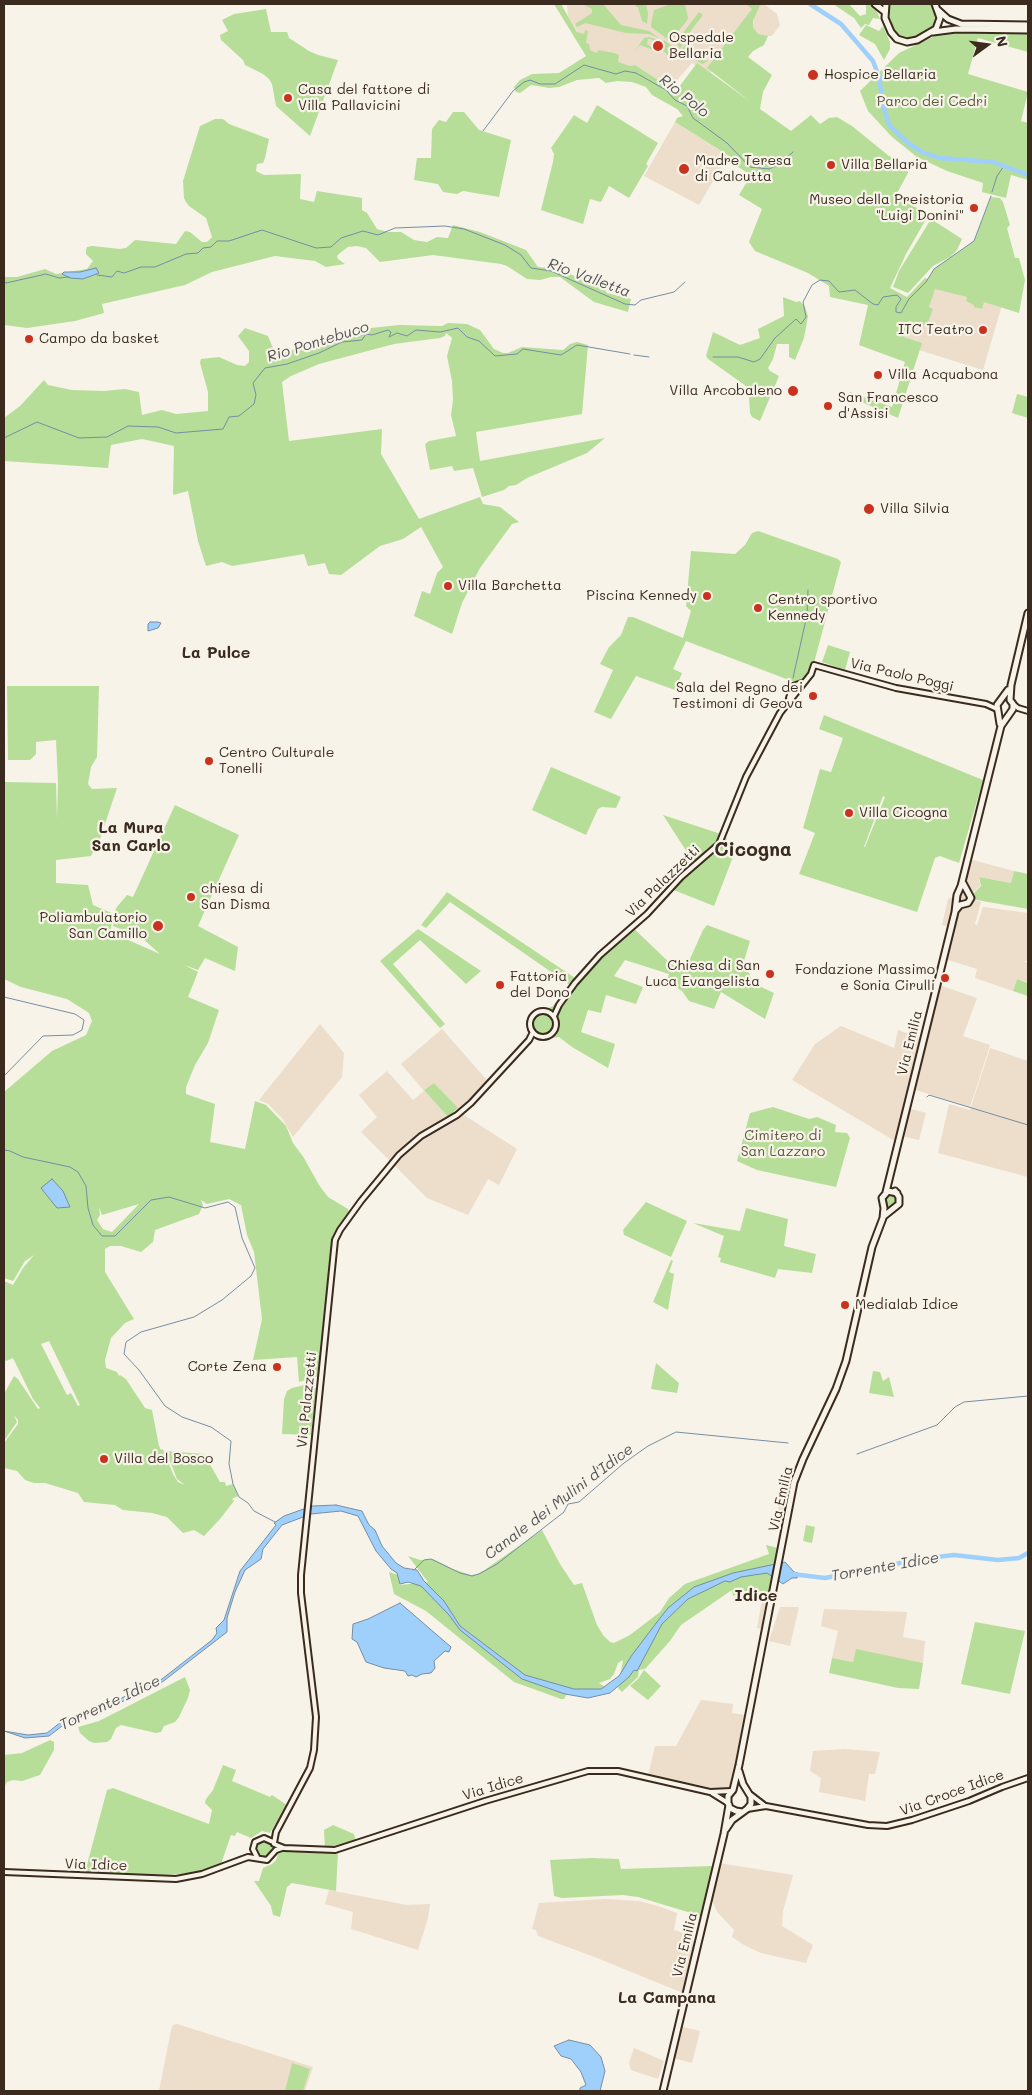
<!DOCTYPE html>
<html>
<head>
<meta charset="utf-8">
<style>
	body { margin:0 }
	#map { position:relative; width:1032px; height:2095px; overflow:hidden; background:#f7f3e8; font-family:Mali,sans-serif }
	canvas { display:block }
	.frame { position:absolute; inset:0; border:5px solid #3b2a1e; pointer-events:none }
	.north { position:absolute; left:962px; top:20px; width:50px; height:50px; -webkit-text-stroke:4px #f7f3e8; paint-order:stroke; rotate:76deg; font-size:14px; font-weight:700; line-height:20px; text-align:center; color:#3b2a1e }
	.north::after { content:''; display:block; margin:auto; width:18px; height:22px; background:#3b2a1e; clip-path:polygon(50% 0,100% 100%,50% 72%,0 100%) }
</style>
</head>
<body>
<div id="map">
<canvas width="1032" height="2095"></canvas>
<div class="frame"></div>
<div class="north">N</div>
</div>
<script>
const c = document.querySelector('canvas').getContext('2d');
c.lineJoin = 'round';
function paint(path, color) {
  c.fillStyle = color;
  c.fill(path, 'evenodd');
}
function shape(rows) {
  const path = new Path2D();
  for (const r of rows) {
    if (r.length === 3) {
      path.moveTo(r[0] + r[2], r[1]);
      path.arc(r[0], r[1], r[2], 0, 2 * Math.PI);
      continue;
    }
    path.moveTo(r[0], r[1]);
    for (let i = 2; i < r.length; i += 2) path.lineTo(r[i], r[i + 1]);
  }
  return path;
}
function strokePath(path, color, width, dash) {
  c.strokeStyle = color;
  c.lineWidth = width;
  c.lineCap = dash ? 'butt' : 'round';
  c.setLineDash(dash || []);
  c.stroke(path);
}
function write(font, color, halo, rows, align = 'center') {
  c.font = font + ' Mali,sans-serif';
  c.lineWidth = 4.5;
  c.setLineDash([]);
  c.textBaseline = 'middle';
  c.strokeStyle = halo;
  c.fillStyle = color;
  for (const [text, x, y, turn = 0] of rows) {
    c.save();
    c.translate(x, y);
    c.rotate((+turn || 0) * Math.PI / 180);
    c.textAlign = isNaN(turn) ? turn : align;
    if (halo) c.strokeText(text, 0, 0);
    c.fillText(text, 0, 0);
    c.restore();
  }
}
paint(shape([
	[567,4,764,4,777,14,780,25,772,36,763,36,756,33,753,27,754,16,709,75,692,63,671,87,635,65,627,67,591,55,568,16],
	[675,122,728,156,699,205,644,176],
	[935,285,1002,305,983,370,919,350,921,343,904,337,909,321,927,326,933,309,929,307],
	[969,859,1014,871,1011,883,979,877,980,886,972,894,975,900,981,902,975,924,977,925,983,907,1028,913,1028,961,1023,961,1028,963,1028,982,1017,979,1013,991,975,978,977,969,945,959,953,928,942,925,948,899,967,889,965,882],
	[939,985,977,998,963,1036,990,1045,970,1107,913,1089],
	[320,1024,344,1053,342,1077,293,1137,282,1118,268,1104,259,1100],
	[841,1026,894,1048,898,1030,920,1038,895,1141,792,1080,815,1044],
	[442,1029,492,1086,464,1115,517,1149,499,1185,488,1179,468,1215,427,1198,361,1132,377,1117,359,1095,387,1071,413,1100,424,1091,401,1064],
	[434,1083,462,1114,452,1121,424,1090],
	[990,1048,1028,1061,1028,1177,938,1153,949,1104,970,1110],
	[908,1108,926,1113,919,1140,901,1136],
	[790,1480,792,1480,784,1523,773,1520],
	[762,1600,768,1600,763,1629,757,1628],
	[780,1607,799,1607,790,1646,769,1641],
	[824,1609,907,1612,903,1637,925,1641,923,1663,856,1650,853,1662,832,1658,838,1631,821,1626],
	[701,1700,733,1704,732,1713,745,1715,732,1784,725,1790,648,1776,655,1746,676,1746],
	[845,1749,880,1752,875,1774,869,1774,865,1801,819,1792,821,1778,810,1771,813,1751],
	[719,1863,793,1875,783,1911,782,1926,813,1945,806,1963,761,1953,744,1945,732,1937,734,1930,718,1913,711,1899],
	[329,1890,407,1905,430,1904,428,1918,418,1950,351,1929,353,1912,325,1904],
	[605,1899,639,1901,658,1906,677,1913,674,1930,689,1935,695,1943,683,1993,597,1958,538,1936,536,1930,532,1929,539,1903],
	[177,2024,313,2067,305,2091,159,2091,171,2030,173,2025],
	[679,2026,700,2031,692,2063,673,2058],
	[634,2048,664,2061,658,2079,631,2070,629,2063]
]), '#edddcb');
paint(shape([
	[554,4,561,4,577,32,584,34,585,30,588,31,586,43,589,44,590,50,594,52,597,53,598,50,614,53,619,55,618,62,630,66,635,65,676,91,697,63,751,102,707,68,752,9,746,4,758,4,760,5,753,21,753,27,758,34,768,36,764,45,753,51,748,57,772,75,763,92,760,109,791,131,811,115,820,124,829,118,837,117,852,126,889,156,909,166,908,173,895,197,929,214,906,254,890,288,907,297,925,278,928,279,934,269,974,241,991,197,1000,198,1003,202,1010,225,1007,228,1015,258,1019,258,1025,280,1019,313,984,302,982,309,974,307,974,305,966,301,967,297,935,289,929,307,933,309,927,326,909,321,904,337,922,343,898,418,848,396,850,392,892,407,905,362,859,345,868,305,830,297,829,286,808,273,755,251,749,242,762,209,739,195,751,175,727,160,729,156,675,122,677,118,683,116,677,109,652,95,646,87,632,82,617,81,606,83,599,78,577,80,559,87,549,88,531,85,520,93,516,92,514,87,520,80,532,74,559,73,586,56],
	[582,4,603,4,621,25,649,31,659,38,649,34,626,33,585,23,577,27,575,24,592,13,592,9],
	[635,4,646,4,648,14,647,24,642,21,638,7,636,7],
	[671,4,685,4,688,18,686,22,670,41,651,27,651,24,654,10],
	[833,4,849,4,860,16,866,14,866,4,870,4,876,9,880,19,873,18,869,25,865,24,861,28,854,18],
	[890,4,932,4,937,15,936,23,930,29,912,38,901,37,894,30,888,17],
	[266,9,271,32,287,32,289,38,309,51,318,55,338,60,310,136,276,106,272,84,269,79,263,74,245,65,243,60,221,40,220,35,228,31,222,20,234,14],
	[699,12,703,15,683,41,684,43,680,49,676,42],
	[866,25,879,31,883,26,890,42,890,49,884,60,875,44,859,35],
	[949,32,1028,33,1028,52,978,38,968,74,1028,92,1021,121,1028,123,1028,180,1011,175,1006,198,982,192,983,183,947,171,917,157,892,137,868,111,860,91,899,53,937,35],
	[644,38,649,37,658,40,659,42,658,45,651,39,648,39,647,44,654,49,653,50,640,45,635,51],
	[664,40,680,52,670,57,661,49,660,45],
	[686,44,707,61,708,61,702,64,681,50],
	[597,105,658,143,646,164,648,166,629,198,609,186,601,202,590,199,583,224,541,210,553,162,554,154,551,148,574,115,587,123],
	[453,112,464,112,479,130,511,140,499,197,463,191,457,194,443,192,438,184,414,180,417,158,431,158,432,129,439,120,446,122],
	[215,119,223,119,229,124,269,139,265,158,263,163,257,164,256,171,264,175,301,174,300,199,314,202,317,191,362,198,362,210,367,213,377,229,388,232,401,232,414,240,420,241,427,242,437,237,448,238,453,225,480,232,526,250,538,267,559,269,605,290,607,293,631,299,628,312,594,302,560,277,551,277,540,280,527,279,507,266,501,264,433,255,380,262,366,248,357,246,348,247,340,253,337,256,338,259,345,264,326,267,315,261,275,256,212,272,185,285,102,304,104,313,75,321,27,328,4,325,4,277,17,277,45,269,56,274,87,269,93,261,86,254,86,250,87,247,92,246,120,249,126,248,135,240,176,244,185,231,190,232,202,242,207,242,212,237,206,218,189,206,186,202,184,198,183,181,200,126],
	[931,219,962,239,957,250,950,257,933,266,908,293,893,287,899,271],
	[783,297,796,302,800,301,805,307,808,316,804,338,795,360,789,357,789,344,777,344,773,359,768,368,770,371,779,376,760,421,752,417,750,413,749,397,746,386,708,359,706,356,713,332,740,345,760,338,758,329,784,316],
	[448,323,467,324,480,330,494,349,503,353,508,353,522,347,563,350,570,344,577,342,588,345,582,414,476,432,480,461,605,438,587,453,527,478,516,485,509,486,504,490,482,497,473,468,454,471,452,466,430,470,425,444,429,441,456,436,451,415,453,400,452,381,447,356,452,338,446,333,445,336,440,338,394,344,319,364,291,376,282,382,289,441,382,429,381,454,419,519,480,497,483,504,500,507,519,522,512,524,480,568,462,603,452,634,414,616,422,591,430,594,437,573,443,567,421,527,403,539,380,546,341,575,329,574,325,563,308,566,304,554,232,566,222,562,206,566,198,541,188,491,173,495,174,446,142,439,111,445,108,468,4,461,4,418,20,406,44,380,48,385,72,390,104,391,125,389,139,392,142,415,162,410,176,414,208,411,208,392,200,363,201,359,219,357,237,365,245,366,249,362,249,351,238,336,245,328,268,336,273,348,280,353,356,334,371,328,399,325,442,326],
	[1017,394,1028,397,1028,418,1012,413],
	[758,531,838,559,841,562,811,674,803,682,797,683,686,641,673,669,682,673,675,690,636,676,611,719,594,712,613,670,600,664,609,647,621,635,628,617,633,617,683,638,691,611,686,606,691,551,735,554,745,545,752,533],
	[828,645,850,652,845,670,822,662],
	[7,686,99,686,97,757,91,767,88,784,92,789,117,788,100,839,91,856,56,860,56,883,88,885,93,905,114,914,110,932,160,954,142,938,113,926,116,908,127,895,133,897,175,805,239,835,198,926,238,947,235,971,205,958,198,970,184,965,198,972,188,997,219,1010,208,1043,195,1065,186,1087,186,1094,215,1104,210,1142,245,1149,255,1101,266,1105,286,1126,293,1143,304,1158,319,1185,328,1197,348,1209,349,1212,333,1235,319,1376,299,1382,297,1357,253,1360,262,1319,254,1252,247,1235,241,1205,229,1199,207,1204,201,1200,203,1205,199,1214,155,1230,153,1242,141,1252,121,1246,110,1246,105,1249,105,1272,134,1319,125,1323,111,1338,105,1360,106,1368,117,1372,119,1376,120,1375,126,1379,145,1408,152,1410,159,1446,161,1450,163,1449,173,1474,178,1482,185,1485,177,1479,166,1451,204,1454,220,1482,225,1482,226,1486,233,1484,238,1496,232,1499,234,1501,220,1519,204,1536,194,1530,183,1533,167,1517,152,1513,123,1510,115,1505,84,1502,78,1493,45,1483,34,1483,25,1480,17,1471,4,1468,4,1443,18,1424,18,1420,14,1415,17,1422,4,1441,4,1394,14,1376,18,1379,38,1409,40,1408,33,1399,13,1358,6,1361,4,1359,4,1281,13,1285,23,1268,34,1255,25,1261,13,1281,4,1278,4,1092,52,1051,86,1035,92,1021,89,1013,67,999,21,987,4,979,4,782,56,783,57,819,58,782,56,740,36,742,36,754,30,760,8,760],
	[139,1204,112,1232,103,1229,97,1220,100,1215,99,1207,102,1215],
	[49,1341,80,1405,78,1406,71,1393,67,1395,41,1344],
	[824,715,983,780,959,863,940,856,935,858,917,912,799,874,815,833,803,828,820,769,831,772,843,738,819,729],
	[883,796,885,797,865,847,864,847],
	[551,767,621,797,616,808,602,807,598,809,586,835,532,810],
	[663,815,721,834,726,837,729,845,736,849,714,906,671,889,680,875,694,863],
	[1014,871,1028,874,1028,909,977,900,974,897,974,893,981,886,979,877,1011,883],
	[447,892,575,978,605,946,630,925,671,964,685,970,703,930,707,925,750,941,744,961,753,983,774,993,765,1019,721,992,714,1009,689,1001,682,991,674,986,666,984,669,974,625,960,614,976,643,987,636,1004,606,995,601,1013,588,1010,581,1032,615,1044,608,1068,572,1047,559,1037,539,1040,534,1037,530,1032,529,1017,553,1006,570,985,450,902,426,928,421,925],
	[418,929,481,971,466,984,420,940,393,964,445,1024,440,1028,380,961],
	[1017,979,1028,983,1028,996,1013,991],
	[434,1083,458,1108,448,1117,424,1090],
	[773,1107,809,1119,817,1117,836,1125,835,1132,847,1133,850,1138,836,1187,757,1170,737,1161,750,1113],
	[891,1200,7],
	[646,1202,687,1221,671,1257,624,1235,623,1230],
	[746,1208,788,1219,784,1246,816,1254,812,1273,778,1269,775,1278,720,1262,721,1258,718,1257,724,1236,693,1223,740,1231],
	[671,1260,673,1261,669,1272,674,1274,668,1310,653,1302],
	[656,1363,679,1383,677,1393,651,1389],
	[873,1371,880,1372,883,1381,889,1377,894,1397,869,1393],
	[313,1383,316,1389,311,1435,282,1434,284,1399,287,1391,292,1388],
	[806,1525,815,1527,812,1543,803,1541],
	[542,1530,560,1564,574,1585,582,1583,597,1625,603,1635,610,1642,614,1643,630,1635,660,1612,669,1598,685,1584,769,1554,766,1545,778,1548,770,1592,745,1591,733,1596,732,1590,681,1625,670,1641,645,1669,639,1670,638,1677,622,1692,618,1688,623,1660,618,1663,614,1674,610,1679,599,1683,605,1687,603,1689,569,1689,564,1699,561,1699,514,1682,426,1611,394,1594,389,1572,398,1575,400,1585,428,1582,408,1556,420,1560,433,1559,453,1569,471,1575,477,1574,483,1571],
	[975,1622,1025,1631,1010,1694,961,1684],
	[856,1649,923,1663,919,1689,898,1688,829,1673,832,1658,853,1662],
	[644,1670,661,1686,648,1700,630,1686,638,1679],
	[185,1677,190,1690,188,1698,179,1717,175,1722,164,1726,161,1732,156,1733,121,1725,116,1728,111,1739,107,1742,94,1743,89,1741,80,1733,78,1727,99,1721],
	[50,1740,54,1742,54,1750,40,1775,22,1781,13,1780,7,1782,4,1787,4,1755,22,1753],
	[223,1765,236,1770,232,1781,270,1797,272,1795,287,1805,270,1833,262,1831,251,1838,237,1832,235,1836,231,1835,221,1864,192,1873,166,1875,85,1872,107,1790,113,1788,209,1824,212,1810,205,1803,206,1799,213,1790],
	[333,1825,354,1834,357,1845,338,1852,336,1891,292,1883,287,1887,280,1917,273,1915,271,1906,254,1881,259,1881,263,1868,272,1864,276,1860,279,1851,279,1844,325,1848,324,1830],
	[264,1849,8],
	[592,1858,619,1859,621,1869,713,1866,701,1916,638,1897,623,1895,562,1898,554,1896,550,1860],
	[292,2063,310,2069,303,2091,285,2091]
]), '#b6de99');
const water = shape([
	[96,268,99,273,83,279,70,278,62,274,64,272,80,272,96,268],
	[150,622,158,622,161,623,158,628,148,631,148,624,150,622],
	[52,1179,63,1191,70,1207,57,1208,41,1188,52,1179],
	[336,1505,362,1511,369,1525,375,1530,382,1546,396,1563,404,1568,417,1570,424,1581,444,1601,460,1626,525,1675,574,1689,601,1689,619,1676,632,1655,657,1622,668,1608,694,1587,733,1573,785,1562,794,1572,798,1573,797,1578,792,1578,783,1584,767,1573,741,1577,730,1582,725,1581,688,1599,662,1624,637,1671,634,1670,629,1677,610,1693,588,1698,565,1694,522,1679,460,1630,449,1615,421,1586,408,1582,400,1584,397,1573,391,1569,376,1551,358,1516,341,1511,311,1514,282,1525,263,1549,261,1559,245,1570,235,1592,227,1618,227,1632,161,1683,109,1708,89,1714,62,1726,49,1736,25,1738,4,1731,28,1735,47,1733,61,1722,107,1705,162,1679,212,1640,217,1633,216,1628,224,1620,240,1571,276,1525,274,1523,284,1516,312,1506,336,1505],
	[400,1603,451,1647,449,1652,445,1651,434,1661,435,1668,431,1673,422,1674,416,1677,412,1675,408,1676,405,1671,384,1668,366,1662,357,1642,352,1639,353,1624,368,1619,400,1603],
	[569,2040,590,2045,601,2057,605,2071,600,2091,580,2091,580,2088,586,2085,581,2072,571,2059,561,2056,554,2046,569,2040]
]);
paint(water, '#9fcffb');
strokePath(water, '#778da3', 1);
strokePath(shape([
	[483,131,513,91,524,82,530,80,540,84,555,84,584,65,616,74,625,71,636,73,666,90,675,100,687,106,693,118,727,143,750,167,769,169,778,165,793,152],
	[992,192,997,176,1004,166],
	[97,275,112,277,117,271,124,273,141,267,155,267,186,254,198,253,203,248,211,247,217,241,229,241,262,230,316,248,331,247,341,238,363,231,378,235,395,228,445,226,464,229,505,245,521,255,531,268,551,271,625,304,635,305,641,300,674,292,685,282],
	[4,282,6,283,46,274,59,278,69,277],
	[634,355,649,357],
	[713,357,738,357,754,362,760,359,775,338,796,319,801,324,806,317,803,302,812,285,820,280,829,281,839,292,855,290,873,304,878,305,883,297,897,295,901,299,896,307,896,312,901,313,909,299,926,282,934,269,974,241,991,196],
	[4,438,37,422,79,438,107,437,128,426,158,427,176,433,223,429,229,417,239,416,254,404,256,395,253,383,265,368,287,364,319,353,342,342,362,340,366,334,372,335,388,330,391,332,389,337,397,333,407,336,416,330,440,332,458,328,467,337,479,341,495,356,517,354,523,349,561,355,577,345,630,354],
	[793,678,807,615,808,590],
	[4,997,75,1014,84,1020,82,1030,73,1035,43,1036,4,1076],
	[927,1097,929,1095,1028,1125],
	[4,1150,10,1151,23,1157,70,1167,78,1172,86,1186,88,1208,93,1225,102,1236,115,1236,151,1200,169,1197,205,1208,228,1202,235,1207,242,1238,255,1268,251,1276,222,1300,194,1317,141,1332,126,1342,124,1354,139,1370,165,1406,182,1417,211,1427,231,1441,229,1464,233,1484,239,1497,248,1503,254,1511,275,1522],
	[857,1454,937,1425,955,1407,964,1402,1028,1396],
	[414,1570,424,1560,431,1559,460,1573,472,1576,479,1574,497,1564,564,1512,568,1504,579,1502,624,1463,648,1446,676,1432,788,1443]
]), '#778da3', 1);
strokePath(shape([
	[810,4,841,24,873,61,879,77,883,105,889,125,909,144,922,152,939,158,993,162,1028,175],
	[792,1574,825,1578,920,1559,954,1555,998,1560,1019,1558,1028,1553]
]), '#9fcffb', 4.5);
const secondary = shape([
	[789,698,793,686,802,683],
	[1013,704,1018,708,1028,711],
	[543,1024,13],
	[554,1016,559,1005,575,983,600,955,647,914,681,877,719,844,746,777,780,713,811,674,814,665,896,688,986,704,997,709],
	[712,1793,728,1803],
	[751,1795,764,1805],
	[747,1809,766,1806,868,1825,887,1826,912,1820,969,1801,1002,1787,1028,1778],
	[274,1843,276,1832,310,1768,314,1750,316,1717,301,1593,301,1575,335,1240,340,1230,361,1201,399,1155,421,1136,457,1115,471,1103,529,1040,533,1032],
	[274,1844,284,1848,335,1850,485,1801,588,1771,618,1771,710,1792,731,1791],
	[257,1857,253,1849,255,1842,264,1838,273,1842],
	[4,1872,176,1879,202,1874,248,1857,267,1860,276,1850,282,1848]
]);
const primary = shape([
	[875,4,885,12],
	[886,4,885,18,891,32,897,39,907,42,917,40,936,29,940,18,935,4],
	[938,10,948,19,961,24,1028,25],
	[933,32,956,29,1028,30],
	[1000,724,997,705,1008,690],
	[956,910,960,905,968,903,971,898,963,883],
	[886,1192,955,912,957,895,961,886,1001,726,1013,709,1013,704,1010,700,1011,685,1028,613],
	[884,1216,899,1204,899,1197,895,1191],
	[742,1812,736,1811,730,1808,728,1803,728,1796,733,1790,739,1765,794,1482,803,1459,836,1389,846,1361,872,1247,883,1218,884,1208,882,1198,888,1191,897,1193],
	[726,1829,732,1820,747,1809,751,1804,751,1797,743,1784,739,1771],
	[663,2091,724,1834,729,1805]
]);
strokePath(secondary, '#3b2a1e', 8);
strokePath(primary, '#3b2a1e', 9);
strokePath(secondary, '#f7f3e8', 4);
strokePath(primary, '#f7f3e8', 5);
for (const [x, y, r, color] of [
	[658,46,6,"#c8321e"],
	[813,75,6,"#c8321e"],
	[288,98,5,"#c8321e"],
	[831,165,5,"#c8321e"],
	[684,169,6,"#c8321e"],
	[974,208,5,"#c8321e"],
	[983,330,5,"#c8321e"],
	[29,339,5,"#c8321e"],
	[878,375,5,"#c8321e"],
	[793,391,6,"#c8321e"],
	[828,406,5,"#c8321e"],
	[869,509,6,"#c8321e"],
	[448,586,5,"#c8321e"],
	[707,596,5,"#c8321e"],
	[758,608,5,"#c8321e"],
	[813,696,5,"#c8321e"],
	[209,761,5,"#c8321e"],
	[849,813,5,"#c8321e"],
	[191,897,5,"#c8321e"],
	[158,926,6,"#c8321e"],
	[770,974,5,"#c8321e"],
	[945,978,5,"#c8321e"],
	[500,985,5,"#c8321e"],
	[845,1305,5,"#c8321e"],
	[277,1367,5,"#c8321e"],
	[104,1459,5,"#c8321e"]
]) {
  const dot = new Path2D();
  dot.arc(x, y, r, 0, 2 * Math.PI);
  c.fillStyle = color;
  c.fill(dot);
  strokePath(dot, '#f7f3e8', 2);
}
write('14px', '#3b2a1e', '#f7f3e8', [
	["Ospedale",669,38],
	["Bellaria",669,54],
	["Hospice Bellaria",824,75],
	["Casa del fattore di",298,90],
	["Villa Pallavicini",298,106],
	["Madre Teresa",695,161],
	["di Calcutta",695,177],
	["Villa Bellaria",841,165],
	["Museo della Preistoria",964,200,"right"],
	["\"Luigi Donini\"",964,216,"right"],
	["ITC Teatro",973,330,"right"],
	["Campo da basket",39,339],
	["Villa Acquabona",888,375],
	["Villa Arcobaleno",782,391,"right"],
	["San Francesco",838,398],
	["d'Assisi",838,414],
	["Villa Silvia",880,509],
	["Villa Barchetta",458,586],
	["Piscina Kennedy",697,596,"right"],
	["Centro sportivo",768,600],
	["Kennedy",768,616],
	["Sala del Regno dei",803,688,"right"],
	["Testimoni di Geova",803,704,"right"],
	["Centro Culturale",219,753],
	["Tonelli",219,769],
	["Villa Cicogna",859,813],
	["chiesa di",201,889],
	["San Disma",201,905],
	["Poliambulatorio",147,918,"right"],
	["San Camillo",147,934,"right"],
	["Chiesa di San",760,966,"right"],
	["Luca Evangelista",760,982,"right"],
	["Fondazione Massimo",935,970,"right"],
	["e Sonia Cirulli",935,986,"right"],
	["Fattoria",510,977],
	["del Dono",510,993],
	["Medialab Idice",855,1305],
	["Corte Zena",267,1367,"right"],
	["Villa del Bosco",114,1459]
], 'left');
write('14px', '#5a573d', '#f7f3e8', [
	["Parco dei Cedri",932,102],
	["Cimitero di",783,1136],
	["San Lazzaro",783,1152]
]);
write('14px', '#3b2a1e', '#f7f3e8', [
	["Via Paolo Poggi",902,675,13],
	["Via Palazzetti",663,881,-44],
	["Via Emilia",910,1043,-76],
	["Via Palazzetti",307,1400,-84],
	["Via Emilia",781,1499,-77],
	["Via Idice",493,1787,-17],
	["Via Croce Idice",952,1793,-20],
	["Via Idice",96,1865,2],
	["Via Emilia",685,1945,-76]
]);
write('italic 15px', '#545355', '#f7f3e8', [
	["Rio Polo",684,96,39],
	["Rio Valletta",589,278,20],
	["Rio Pontebuco",318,342,-17],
	["Canale dei Mulini d'Idice",559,1502,-37],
	["Torrente Idice",885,1567,-10],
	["Torrente Idice",110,1703,-25]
]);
write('bold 16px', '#3b2a1e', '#f7f3e8', [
	["La Pulce",216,653],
	["La Mura",131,828],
	["San Carlo",131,846],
	["Idice",756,1596],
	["La Campana",667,1998]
]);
write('bold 19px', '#3b2a1e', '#f7f3e8', [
	["Cicogna",753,850]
]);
</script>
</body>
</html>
